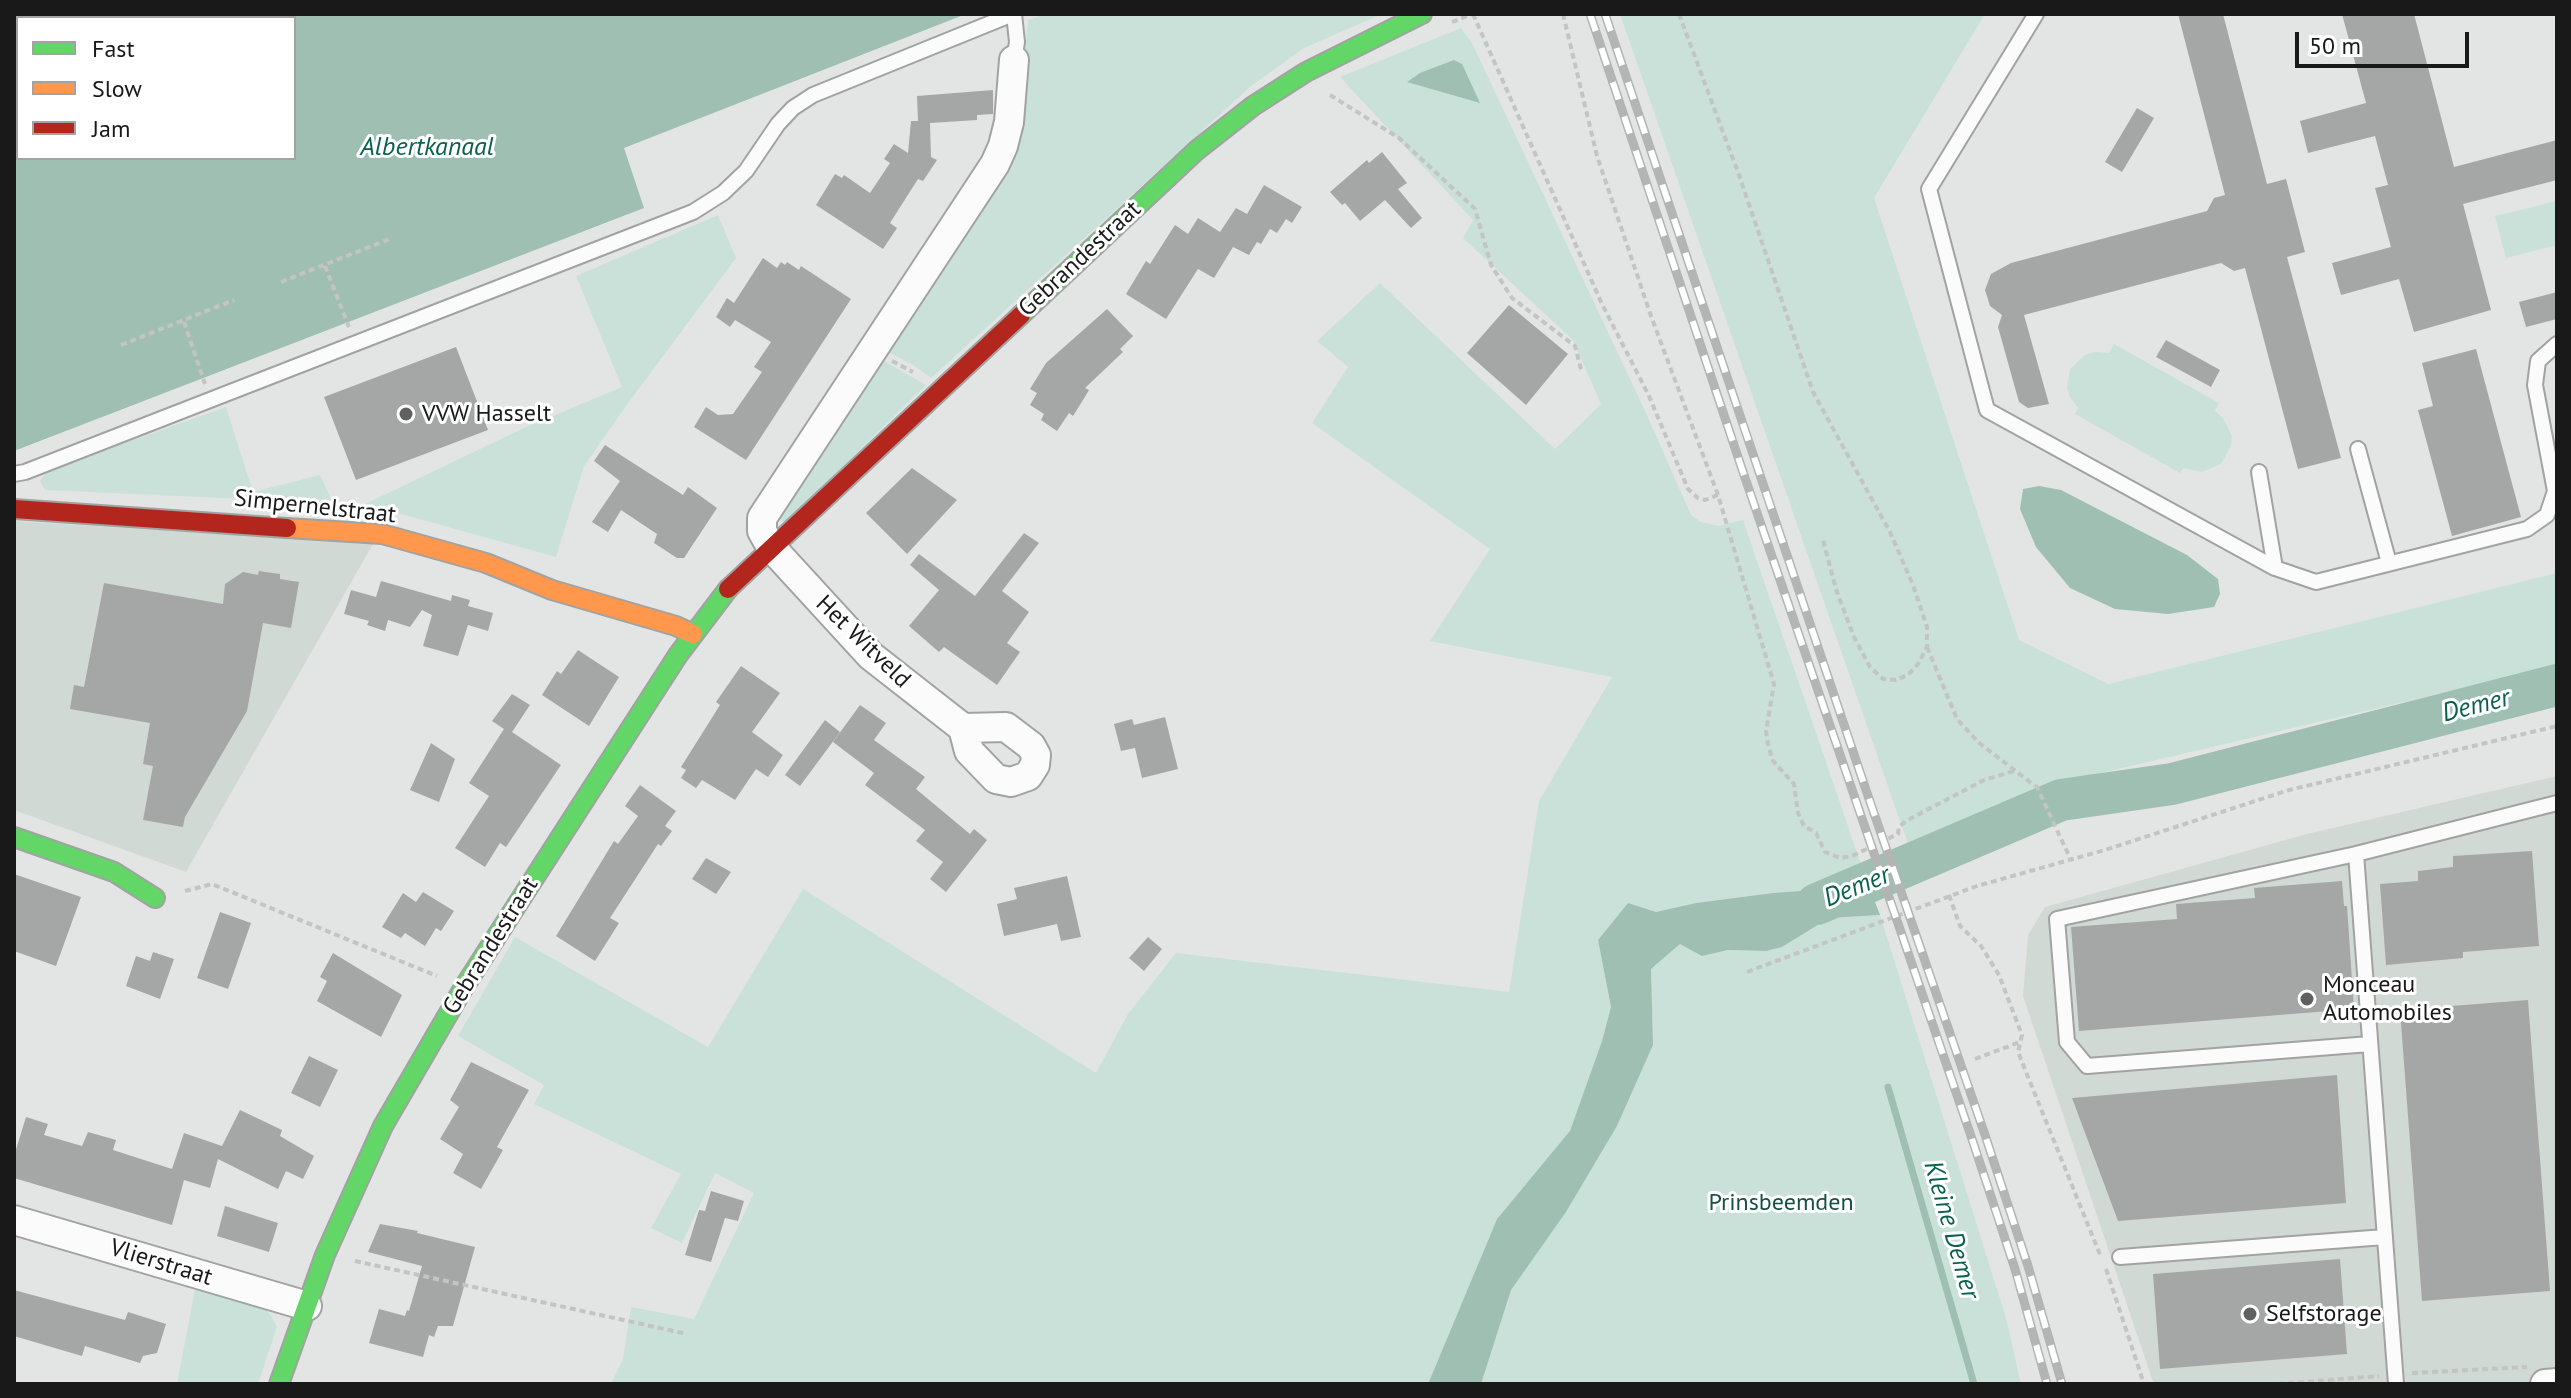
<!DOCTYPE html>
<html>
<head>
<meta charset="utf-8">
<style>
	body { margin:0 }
	#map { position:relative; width:2571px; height:1398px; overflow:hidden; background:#e3e5e4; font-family:"PT Sans",sans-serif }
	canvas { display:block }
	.frame { position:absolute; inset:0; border:16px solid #181918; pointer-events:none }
	.legend { position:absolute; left:16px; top:16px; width:280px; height:144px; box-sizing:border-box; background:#fff; border:2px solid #a3a3a3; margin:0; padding:10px 14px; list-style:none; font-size:24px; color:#181918 }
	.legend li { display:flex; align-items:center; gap:16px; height:40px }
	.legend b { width:40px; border:2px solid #a3a3a3 }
	.scale { position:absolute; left:2295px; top:32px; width:174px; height:36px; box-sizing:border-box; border:4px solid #181918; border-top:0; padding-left:10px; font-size:24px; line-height:28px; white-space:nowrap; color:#181918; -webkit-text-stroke:6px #fff; paint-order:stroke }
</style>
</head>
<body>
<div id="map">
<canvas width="2571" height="1398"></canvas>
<div class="frame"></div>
<ul class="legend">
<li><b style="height:10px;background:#63d668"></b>Fast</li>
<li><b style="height:10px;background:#ff974d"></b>Slow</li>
<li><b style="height:10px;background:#b3261e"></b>Jam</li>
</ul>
<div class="scale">50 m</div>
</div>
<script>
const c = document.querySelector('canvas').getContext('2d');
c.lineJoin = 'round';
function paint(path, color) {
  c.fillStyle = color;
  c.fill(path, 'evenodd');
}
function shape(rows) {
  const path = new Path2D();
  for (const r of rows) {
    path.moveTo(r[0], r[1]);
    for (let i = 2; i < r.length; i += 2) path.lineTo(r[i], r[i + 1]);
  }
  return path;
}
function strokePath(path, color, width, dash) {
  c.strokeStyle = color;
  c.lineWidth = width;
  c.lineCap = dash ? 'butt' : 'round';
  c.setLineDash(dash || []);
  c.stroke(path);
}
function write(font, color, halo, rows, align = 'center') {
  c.font = font + ' "PT Sans",sans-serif';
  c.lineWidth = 6;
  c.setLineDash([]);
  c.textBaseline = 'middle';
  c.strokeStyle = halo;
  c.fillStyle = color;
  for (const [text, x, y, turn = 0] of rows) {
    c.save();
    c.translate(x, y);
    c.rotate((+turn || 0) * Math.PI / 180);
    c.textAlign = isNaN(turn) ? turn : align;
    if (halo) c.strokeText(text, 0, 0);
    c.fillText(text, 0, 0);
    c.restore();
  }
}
paint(shape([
	[14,521,373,544,186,872,14,810],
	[2557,776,2557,1384,2155,1384,2152,1379,2023,996,2028,935,2045,907,2307,834]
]), '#d1d9d5');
paint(shape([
	[1046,14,1382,14,1304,48,1251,86,931,378,913,365,883,349,1019,118,1028,20],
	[1620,14,1985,14,1874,198,2019,640,2108,684,2557,573,2557,666,2101,773,2001,803,1908,844],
	[1461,28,1472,43,1646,413,1691,515,1701,522,1718,526,1743,520,1863,870,1814,890,1773,893,1696,903,1656,912,1628,903,1598,940,1611,1007,1602,1041,1570,1132,1497,1219,1428,1384,611,1384,623,1359,631,1307,694,1319,754,1193,715,1173,682,1243,651,1228,681,1174,534,1104,544,1085,458,1036,515,937,708,1047,803,889,1096,1073,1128,1014,1176,953,1509,992,1539,801,1612,677,1430,641,1490,549,1312,423,1348,367,1317,341,1380,283,1555,449,1601,404,1573,340,1463,238,1473,220,1340,77],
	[2557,201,2557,245,2506,258,2495,216],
	[718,215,736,258,626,406,584,466,556,557,365,504,524,428,622,387,576,276],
	[2114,344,2219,403,2215,411,2223,418,2232,436,2231,446,2221,464,2202,472,2184,468,2180,473,2075,414,2078,408,2070,397,2067,388,2070,369,2085,355,2095,352,2109,353],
	[877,357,926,385,785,523,771,511],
	[226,407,253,492,320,475,333,503,45,490,40,481,44,475,57,467],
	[1880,915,2006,1318,2021,1384,1481,1384,1510,1290,1566,1212,1617,1126,1653,1045,1651,969,1680,944,1702,956,1728,950,1766,951,1782,947,1829,918],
	[196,1284,263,1306,271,1316,277,1327,258,1384,177,1384]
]), '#c9e1d8');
paint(shape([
	[14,14,966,14,624,148,644,208,14,451],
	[18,18,294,18,294,158,18,158],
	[1454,60,1462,64,1480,103,1407,82,1420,73],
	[2039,486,2061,490,2187,555,2218,579,2220,594,2214,607,2168,614,2115,609,2070,588,2036,547,2020,509,2023,489],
	[1863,870,1880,915,1829,918,1782,947,1766,951,1728,950,1702,956,1680,944,1651,969,1653,1045,1617,1126,1566,1212,1511,1290,1481,1384,1428,1384,1497,1219,1570,1131,1602,1041,1611,1007,1598,940,1628,903,1656,912,1696,903,1773,893,1814,890]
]), '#9fbfb3');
strokePath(shape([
	[1888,1087,1974,1384]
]), '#9fbfb3', 7);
strokePath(shape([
	[1817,904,2061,800,2172,784,2557,685]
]), '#9fbfb3', 42);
paint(shape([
	[2178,14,2223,14,2267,184,2286,179,2305,252,2287,257,2341,458,2298,469,2245,268,2234,271,2221,263,2024,315,2049,404,2028,408,2019,402,1998,327,2002,315,1990,306,1985,290,1991,274,2011,263,2207,211,2214,198,2225,195],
	[2342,14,2414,14,2454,167,2557,140,2557,180,2463,204,2491,310,2414,332,2399,279,2341,295,2332,263,2391,247,2375,188,2388,185,2375,136,2308,153,2300,121,2366,103],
	[993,90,993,114,977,115,977,120,930,123,931,157,937,160,923,181,918,179,890,223,897,228,883,249,816,205,835,174,842,178,844,175,870,193,890,163,884,159,894,144,908,153,911,121,918,121,917,96],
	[2137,108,2154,118,2122,172,2105,162],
	[1382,152,1407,183,1398,189,1422,218,1411,228,1385,200,1360,221,1345,203,1342,205,1330,192,1367,160,1369,163],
	[1264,185,1302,207,1292,223,1286,219,1277,233,1270,229,1261,244,1257,242,1249,255,1233,247,1214,278,1198,269,1166,319,1126,294,1146,261,1150,264,1175,225,1188,234,1198,218,1220,232,1236,208,1247,214],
	[763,258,777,268,781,262,785,265,787,262,799,270,801,266,851,299,746,460,694,427,706,407,718,415,733,414,762,372,754,367,771,342,735,320,730,327,716,317,727,298,734,303],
	[2557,292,2557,319,2526,327,2519,302],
	[1509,305,1568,354,1526,405,1467,353],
	[1107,309,1133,336,1120,349,1123,352,1085,388,1089,390,1083,400,1073,416,1069,413,1057,431,1041,420,1044,414,1030,405,1037,393,1030,389,1046,363],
	[2166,340,2220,370,2211,387,2156,357],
	[456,347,488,430,356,480,324,397],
	[2476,349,2521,517,2452,536,2418,410,2433,406,2422,363],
	[605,445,683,495,688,487,717,508,684,558,677,558,654,543,657,534,621,510,608,532,592,522,620,481,594,461],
	[912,468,957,500,907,554,866,513],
	[1024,533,1039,543,1002,591,1029,612,1007,643,1020,652,997,685,944,647,939,652,909,626,939,590,910,565,919,554,975,596],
	[259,571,280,574,280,579,299,582,291,628,263,623,247,711,185,817,183,827,143,820,153,766,143,764,150,723,70,709,74,685,84,687,104,583,223,604,225,584,243,572,258,575],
	[381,581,451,601,452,595,470,600,468,606,493,613,488,631,468,625,458,656,423,646,432,615,422,610,410,627,388,620,385,631,367,625,369,621,344,614,351,590,376,597],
	[578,650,619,677,589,726,542,695,557,671,561,674],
	[741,666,780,693,752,732,783,755,768,777,756,769,735,800,702,780,696,788,681,778,686,770,681,767,720,705,716,702],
	[512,694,530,705,512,732,561,765,506,847,500,843,485,867,455,848,489,796,469,783,504,729,492,721],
	[860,705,886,723,874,740,925,777,916,789,970,834,974,829,987,840,946,892,930,879,943,862,916,841,925,830,865,785,874,773,833,742],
	[1165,717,1178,769,1142,778,1135,748,1121,751,1114,724,1132,719,1134,725],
	[825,720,840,732,800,786,785,775],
	[431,743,455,759,439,802,410,790],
	[640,785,676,811,665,826,672,831,661,846,658,844,610,918,619,923,595,961,556,936,614,841,618,844,638,816,625,806],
	[2532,851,2539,946,2463,952,2463,958,2386,965,2380,884,2418,881,2418,871,2453,867,2453,856],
	[706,858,731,872,716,894,692,879],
	[14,874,81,897,56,966,14,951],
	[1067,876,1081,937,1061,941,1057,924,1004,936,997,904,1017,899,1014,888],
	[2342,881,2344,906,2347,906,2354,1009,2079,1031,2071,927,2177,919,2176,904,2255,898,2254,888],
	[423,892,454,911,441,931,436,928,425,946,405,933,401,938,382,927,403,893,416,902],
	[220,912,251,923,228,989,197,978],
	[1148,937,1162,949,1144,971,1129,958],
	[153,952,174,959,160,999,126,986,136,956,150,961],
	[333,953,402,995,381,1037,317,1001,327,981,320,977],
	[2528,1000,2550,1291,2422,1301,2400,1010],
	[309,1056,338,1070,320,1107,291,1093],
	[471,1062,529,1090,497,1147,503,1150,481,1189,453,1173,463,1154,440,1139,459,1107,450,1100],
	[2337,1075,2346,1203,2118,1221,2072,1098],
	[240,1110,282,1130,280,1136,314,1156,303,1179,286,1171,278,1189,218,1159,210,1188,184,1180,172,1225,14,1178,14,1156,26,1117,48,1124,44,1135,82,1146,88,1132,116,1140,113,1150,172,1169,184,1133,222,1146],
	[711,1191,744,1201,738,1221,725,1218,711,1262,685,1255,699,1210,705,1211],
	[225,1206,278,1223,269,1252,217,1236],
	[380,1224,418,1231,417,1233,475,1247,453,1326,438,1326,434,1337,429,1335,423,1357,369,1343,379,1309,405,1316,407,1310,409,1311,422,1266,368,1252],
	[2340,1259,2347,1354,2160,1369,2153,1274],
	[14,1290,125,1320,128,1312,166,1324,157,1353,143,1356,140,1363,85,1346,82,1356,14,1336]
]), '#a5a7a6');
const lane = shape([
	[2036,14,1929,189,1987,410,2275,568,2316,582,2527,529,2547,515,2555,491,2535,385,2538,361,2557,344],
	[1014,60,1017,42,1014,14],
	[2358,449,2389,563],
	[2259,472,2275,568],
	[14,474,25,472,693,212,723,193,746,171,778,124,793,108,813,95,1013,14],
	[2356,854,2396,1384],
	[2370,1044,2087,1066,2067,1042,2057,919,2356,854,2557,803],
	[2120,1257,2385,1237]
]);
const street = shape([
	[963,728,969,751,996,779,1011,782,1028,776,1035,765,1036,755,1031,746,1006,727,963,728,871,656,771,547,762,531,762,518,995,164,1003,146,1009,122,1014,60],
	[14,1220,307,1306],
	[2545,1384,2557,1383]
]);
const fast = shape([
	[1021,315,1197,150,1253,106,1306,72,1422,14],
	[14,837,114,872,155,898],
	[279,1384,325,1255,383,1126,464,987,678,655,728,589]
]);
const slow = shape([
	[287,528,382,534,486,563,552,590,676,626,693,634]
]);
const jam = shape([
	[14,509,287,528],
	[728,589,1021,315]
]);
strokePath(lane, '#a1a2a2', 18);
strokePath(street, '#a1a2a2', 32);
strokePath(fast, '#a1a2a2', 22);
strokePath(slow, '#a1a2a2', 22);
strokePath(jam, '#a1a2a2', 22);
strokePath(shape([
	[1473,14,1602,304,1649,396,1688,489,1698,498,1705,500,1718,495],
	[1563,14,1597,156,1651,316,1718,495,1774,684,1766,731,1768,745,1773,761,1794,784,1798,813,1804,826,1816,833,1825,852,1840,858,1852,856,1898,834,1899,827,1906,821,1984,780,2014,771],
	[1679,14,1739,175,1813,392,1890,532,1913,585,1927,627,1927,647,1918,664,1908,675,1896,680,1883,679,1870,667,1853,635,1836,589,1823,540],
	[1452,22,1472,14],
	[1330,95,1399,138,1475,209,1491,265,1512,298,1575,346,1582,373],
	[325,266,349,327],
	[281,282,392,238],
	[184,322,205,384],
	[121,345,234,300],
	[892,361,913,372],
	[1927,647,1957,719,1978,742,2035,786],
	[2036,785,2070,858],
	[185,891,212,884,437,976],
	[1949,895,1960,926,1981,946,1999,975,2022,1035,2018,1052,2101,1257],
	[1747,972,1977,886,2105,850,2289,790,2557,726],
	[1975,1059,2020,1042],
	[355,1261,687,1334],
	[2106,1269,2144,1384],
	[2412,1373,2527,1367],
	[2278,1384,2379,1376]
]), '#c3c4c4', 4, [6, 4]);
strokePath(lane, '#fbfbfb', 14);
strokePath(street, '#fbfbfb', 28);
strokePath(fast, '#63d668', 18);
strokePath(slow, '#ff974d', 18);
strokePath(jam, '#b3261e', 18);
const rail = shape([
	[1590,14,1743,472,1971,1136,2015,1269,2047,1384],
	[1605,14,1866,790,1984,1132,2028,1266,2062,1384]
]);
strokePath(rail, '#b3b4b4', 9);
strokePath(rail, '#fff', 6, [18]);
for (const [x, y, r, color] of [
	[406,414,8,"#5f605f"],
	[2307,999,8,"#5f605f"],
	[2250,1314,8,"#5f605f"]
]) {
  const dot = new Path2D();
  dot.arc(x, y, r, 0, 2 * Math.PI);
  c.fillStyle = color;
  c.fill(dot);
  strokePath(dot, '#fff', 3);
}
write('24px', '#181918', '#fff', [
	["Gebrandestraat",1080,259,-43],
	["Simpernelstraat",315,507,6],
	["Het Witveld",863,642,44],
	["Gebrandestraat",491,946,-58],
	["Vlierstraat",161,1263,17]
]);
write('24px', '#181918', '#fff', [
	["VVW Hasselt",422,414],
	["Monceau",2323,985],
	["Automobiles",2323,1013],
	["Selfstorage",2266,1314]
], 'left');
write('24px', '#155140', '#fff', [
	["Prinsbeemden",1781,1203]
]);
write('italic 26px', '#09614b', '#fff', [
	["Albertkanaal",427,148],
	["Demer",2476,706,-14],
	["Demer",1857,887,-22],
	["Kleine Demer",1951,1230,74]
]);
</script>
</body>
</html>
